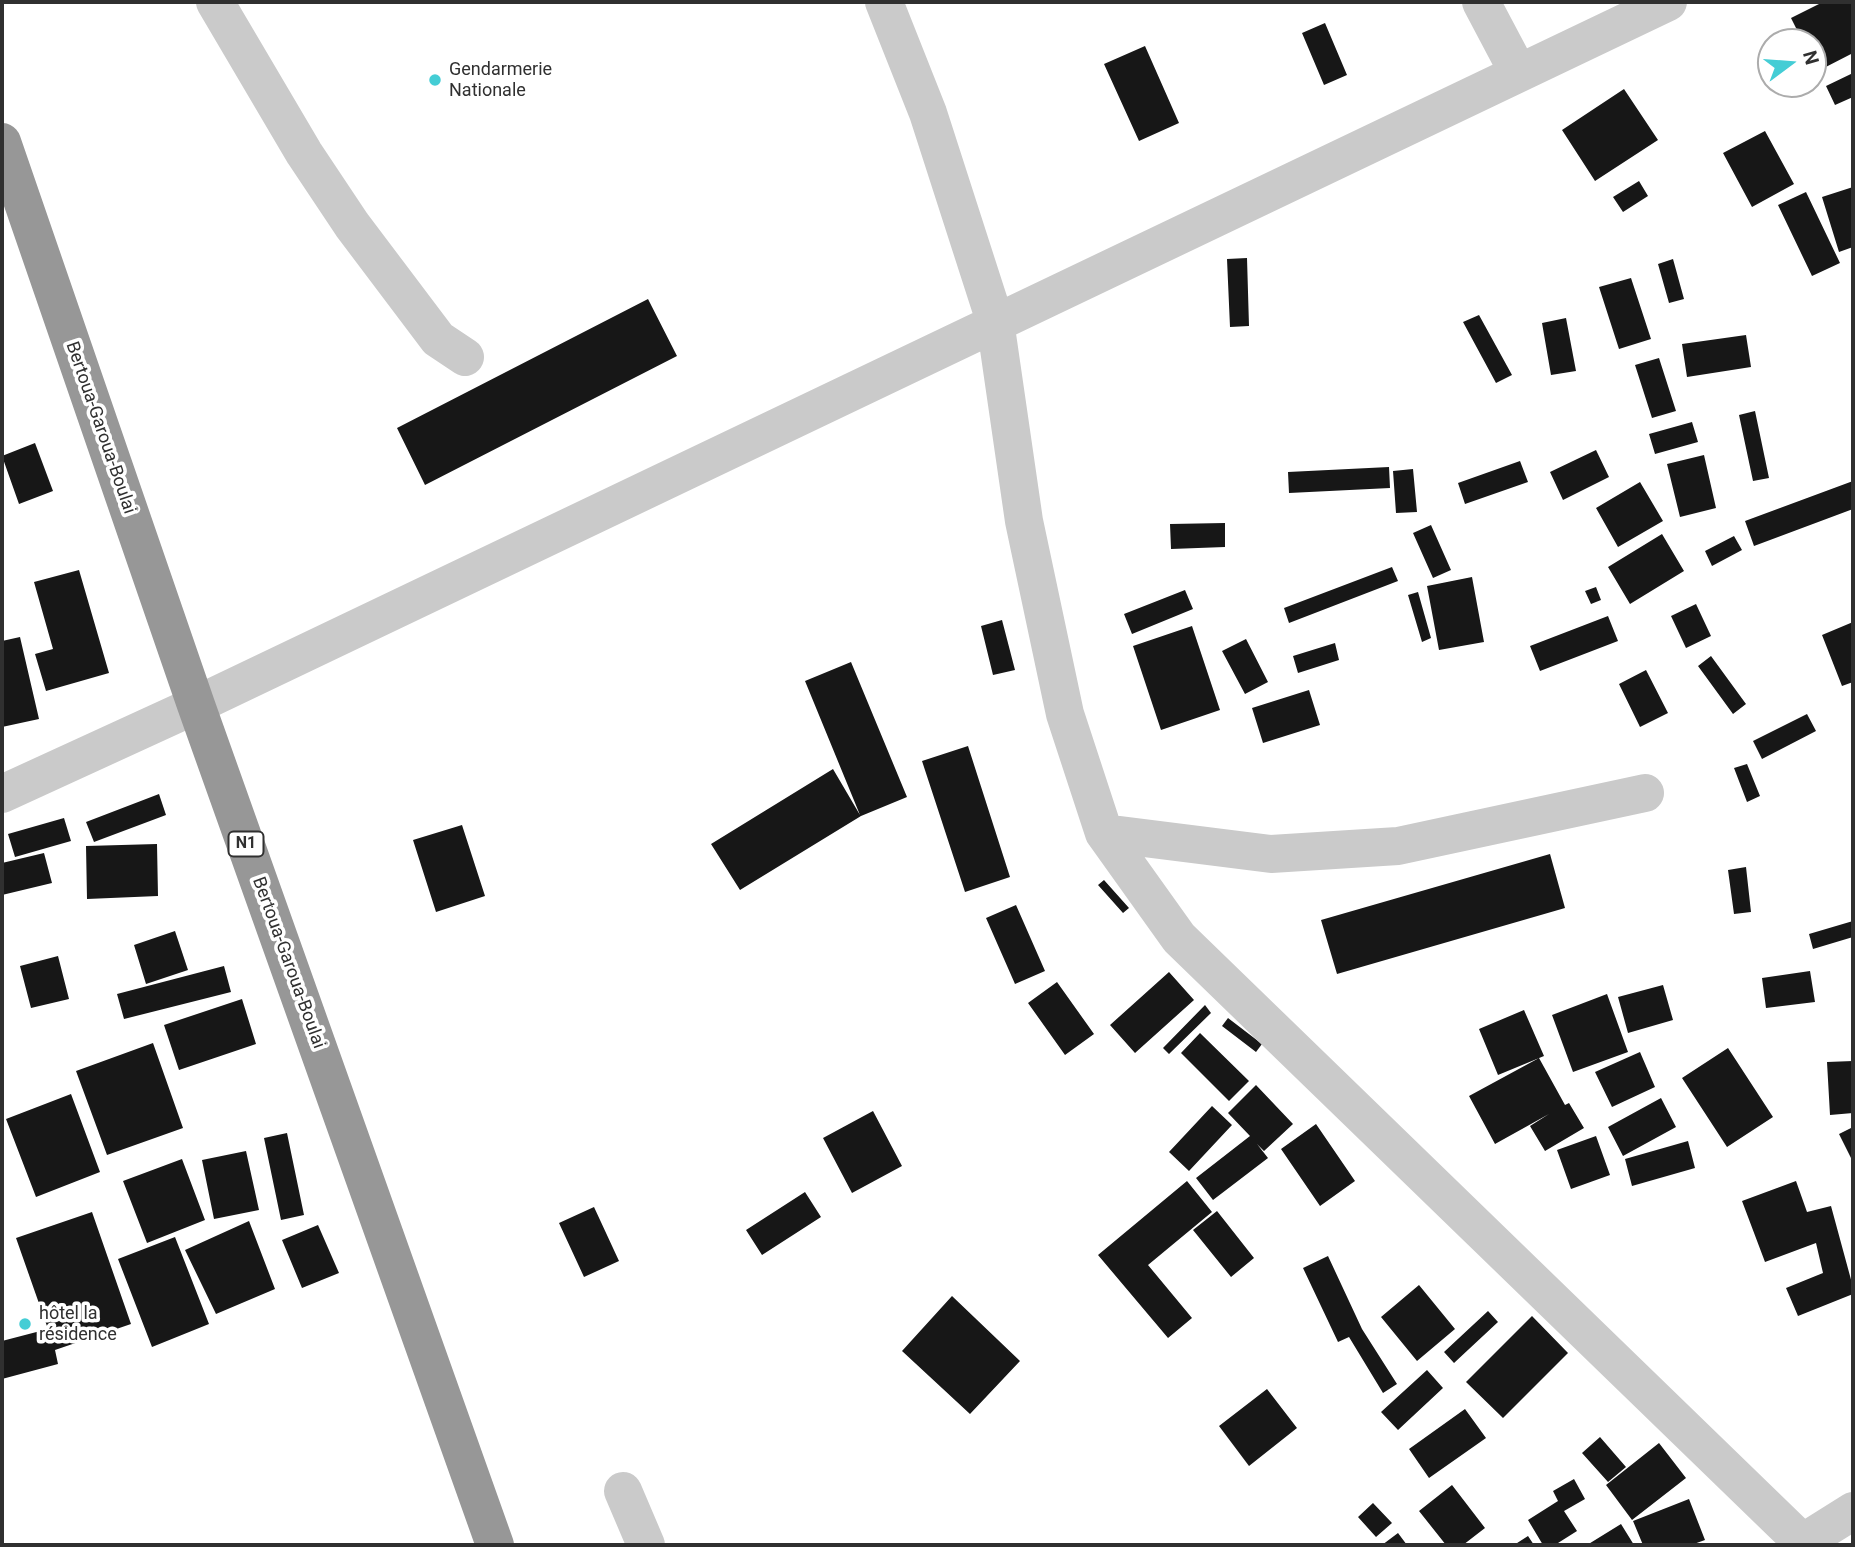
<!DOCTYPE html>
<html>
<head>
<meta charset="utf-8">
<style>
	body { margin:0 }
	#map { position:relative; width:1855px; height:1547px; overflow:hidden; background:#fff; font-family:Roboto,sans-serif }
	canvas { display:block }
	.frame { position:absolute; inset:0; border:4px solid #303030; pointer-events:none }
	.north { position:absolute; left:1757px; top:28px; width:70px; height:70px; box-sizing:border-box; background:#fff; border:2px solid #acacac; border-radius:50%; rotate:74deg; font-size:19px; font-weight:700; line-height:28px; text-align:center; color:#303030 }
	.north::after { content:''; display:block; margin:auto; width:24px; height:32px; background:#44cdd5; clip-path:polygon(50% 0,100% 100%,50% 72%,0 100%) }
</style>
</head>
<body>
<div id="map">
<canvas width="1855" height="1547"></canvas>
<div class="frame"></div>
<div class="north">N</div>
</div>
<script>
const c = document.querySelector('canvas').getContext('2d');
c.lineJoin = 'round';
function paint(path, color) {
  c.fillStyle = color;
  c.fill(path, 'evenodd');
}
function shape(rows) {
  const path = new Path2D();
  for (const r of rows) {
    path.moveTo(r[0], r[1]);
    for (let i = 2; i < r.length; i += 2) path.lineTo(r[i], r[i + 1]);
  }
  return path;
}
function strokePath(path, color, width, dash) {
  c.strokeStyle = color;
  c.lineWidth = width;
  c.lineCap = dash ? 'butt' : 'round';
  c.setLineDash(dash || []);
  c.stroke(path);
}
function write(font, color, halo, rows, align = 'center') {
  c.font = font + ' Roboto,sans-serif';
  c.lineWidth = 7;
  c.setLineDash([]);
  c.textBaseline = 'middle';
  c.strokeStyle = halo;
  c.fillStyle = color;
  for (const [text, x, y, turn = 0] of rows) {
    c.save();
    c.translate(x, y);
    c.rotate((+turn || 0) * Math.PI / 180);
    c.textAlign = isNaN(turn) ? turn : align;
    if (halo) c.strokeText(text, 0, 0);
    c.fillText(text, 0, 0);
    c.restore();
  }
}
paint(shape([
	[1823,2,1853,2,1853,53,1818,71,1813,62,1813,42,1803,42,1791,18],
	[1325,23,1347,75,1324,85,1302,33],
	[1145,46,1179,123,1139,141,1104,64],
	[1853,73,1853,97,1835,105,1826,86],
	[1624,89,1658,140,1595,181,1562,130],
	[1765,131,1794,184,1752,207,1723,153],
	[1639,181,1648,196,1623,212,1613,197],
	[1853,187,1853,247,1839,252,1822,197],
	[1806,192,1840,263,1812,276,1778,205],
	[1247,258,1249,326,1230,327,1227,259],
	[1673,259,1684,299,1669,303,1658,264],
	[1631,278,1651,339,1619,349,1599,287],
	[648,299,677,356,425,485,397,428],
	[1479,315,1512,375,1496,383,1463,322],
	[1566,318,1576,371,1551,375,1542,323],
	[1746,335,1751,367,1687,377,1682,344],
	[1659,358,1676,411,1652,418,1635,365],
	[1755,411,1769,478,1753,481,1739,415],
	[1692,422,1698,442,1655,454,1649,434],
	[35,443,53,491,19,504,2,456],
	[1596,450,1609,477,1563,500,1550,472],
	[1704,455,1716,508,1680,517,1667,464],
	[1520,461,1528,482,1465,504,1458,483],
	[1389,467,1390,488,1289,493,1288,472],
	[1413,469,1417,512,1396,513,1393,471],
	[1853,481,1853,509,1754,546,1745,521],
	[1640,482,1663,521,1618,547,1596,508],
	[1225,523,1225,547,1171,549,1170,524],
	[1431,525,1451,570,1433,578,1413,533],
	[1662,534,1684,571,1630,604,1608,567],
	[1734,536,1742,550,1712,566,1705,551],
	[1392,567,1398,581,1289,623,1284,608],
	[79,570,109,673,46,691,35,654,53,649,34,582],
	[1472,577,1484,642,1439,650,1427,586],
	[1596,587,1601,600,1591,604,1585,591],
	[1185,590,1193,609,1132,634,1124,614],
	[1418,592,1431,638,1422,642,1408,595],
	[1696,604,1711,636,1686,648,1671,616],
	[1608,616,1618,641,1540,671,1530,646],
	[1002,620,1015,670,993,675,981,626],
	[1853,622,1853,682,1842,686,1822,635],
	[1192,626,1220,710,1161,730,1133,646],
	[20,637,39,719,2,727,2,641],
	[1246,639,1268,682,1245,694,1222,651],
	[1335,643,1339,660,1298,673,1293,656],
	[1711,656,1746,704,1733,714,1698,666],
	[851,662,907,797,861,816,740,890,711,844,833,769,860,815,805,681],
	[1646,670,1668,713,1640,727,1619,684],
	[1309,690,1320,725,1263,743,1252,708],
	[1807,714,1816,731,1762,759,1753,741],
	[968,746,1010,877,965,892,922,761],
	[1747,764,1760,796,1747,802,1734,768],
	[159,794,166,815,94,842,86,822],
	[64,818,71,841,15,857,8,834],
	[462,825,485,896,436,912,413,840],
	[157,844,158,896,87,899,86,846],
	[44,853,52,883,2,895,2,863],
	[1550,854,1565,908,1337,974,1321,920],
	[1746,867,1751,912,1734,914,1728,870],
	[1104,880,1129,908,1123,913,1098,885],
	[1016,905,1045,971,1015,984,986,918],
	[1853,921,1853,937,1813,949,1809,934],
	[175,931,188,970,146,984,134,945],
	[58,956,69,999,31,1008,20,966],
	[224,966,231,992,124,1019,117,994],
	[1810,971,1815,1002,1766,1008,1762,978],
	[1169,972,1194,1000,1135,1053,1110,1025],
	[1057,982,1094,1034,1065,1055,1028,1003],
	[1663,985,1673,1020,1628,1033,1618,997],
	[1607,994,1628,1052,1573,1072,1552,1015],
	[242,999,256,1044,179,1070,164,1025],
	[1205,1005,1211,1013,1169,1054,1163,1048],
	[1524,1010,1544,1056,1498,1075,1479,1029],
	[1228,1018,1262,1044,1256,1052,1222,1026],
	[1200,1033,1249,1081,1229,1101,1181,1053],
	[153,1043,183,1128,107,1155,76,1071],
	[1728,1048,1773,1117,1727,1147,1682,1078],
	[1640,1052,1655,1087,1612,1107,1595,1072],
	[1539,1058,1565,1105,1569,1103,1584,1128,1545,1151,1530,1126,1549,1114,1495,1144,1469,1096],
	[1853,1061,1853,1113,1830,1115,1827,1062],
	[1256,1085,1293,1124,1264,1151,1257,1144,1268,1158,1213,1200,1196,1178,1250,1136,1228,1113],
	[71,1094,100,1172,36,1197,6,1119],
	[1661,1098,1676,1127,1623,1156,1608,1127],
	[1212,1106,1232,1125,1189,1171,1169,1152],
	[873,1111,902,1166,852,1193,823,1138],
	[1316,1124,1355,1181,1320,1206,1281,1149],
	[1853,1127,1853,1162,1839,1134],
	[287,1133,304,1215,281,1220,264,1138],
	[1596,1136,1610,1175,1571,1189,1557,1150],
	[1688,1141,1695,1168,1632,1186,1625,1159],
	[246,1151,259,1210,214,1219,202,1160],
	[182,1159,205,1220,147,1243,123,1181],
	[1187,1181,1212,1212,1148,1265,1192,1318,1168,1338,1098,1255],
	[1796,1181,1807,1212,1831,1206,1853,1287,1853,1294,1798,1316,1786,1288,1823,1273,1816,1243,1765,1262,1742,1201],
	[805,1192,821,1217,762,1255,746,1230],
	[594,1207,619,1261,584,1277,559,1223],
	[1217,1211,1254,1258,1231,1277,1193,1230],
	[92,1212,131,1324,55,1350,58,1364,2,1379,2,1341,48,1329,16,1238],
	[249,1221,275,1289,216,1314,185,1250],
	[318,1225,339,1273,302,1288,282,1240],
	[175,1237,209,1324,152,1347,118,1259],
	[1328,1256,1362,1329,1397,1384,1383,1393,1349,1337,1338,1342,1303,1268],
	[1419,1285,1455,1329,1417,1361,1381,1317],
	[952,1296,1020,1361,970,1414,902,1351],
	[1488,1311,1498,1322,1454,1363,1444,1352],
	[1532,1316,1568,1353,1503,1418,1466,1382],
	[1427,1370,1443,1388,1398,1430,1381,1412],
	[1267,1389,1297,1428,1249,1466,1219,1426],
	[1465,1409,1486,1438,1429,1478,1409,1449],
	[1600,1437,1626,1467,1608,1482,1582,1453],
	[1659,1443,1686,1478,1632,1520,1606,1485],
	[1574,1479,1585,1499,1564,1511,1577,1531,1558,1543,1560,1545,1543,1545,1528,1520,1558,1501,1553,1491],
	[1452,1485,1485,1528,1463,1545,1446,1545,1419,1511],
	[1689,1499,1705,1540,1691,1545,1643,1545,1633,1521],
	[1373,1503,1392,1523,1376,1537,1358,1517],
	[1621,1524,1634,1545,1587,1545],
	[1398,1533,1407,1545,1382,1545],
	[1528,1536,1534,1545,1514,1545]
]), '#171717');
strokePath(shape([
	[215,2,304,153,352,225,438,339,465,357],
	[884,2,928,113,995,321,1024,521,1065,714,1104,833,1179,938,1805,1545],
	[1481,2,1518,72],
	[2,794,196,705,1668,2],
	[1104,833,1271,854,1398,846,1645,793],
	[623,1491,646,1545],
	[1802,1543,1853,1511]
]), '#cacaca', 38);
strokePath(shape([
	[2,142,196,705,495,1545]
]), '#979797', 38);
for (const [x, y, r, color] of [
	[435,80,7,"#44cdd5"],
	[25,1324,7,"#44cdd5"]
]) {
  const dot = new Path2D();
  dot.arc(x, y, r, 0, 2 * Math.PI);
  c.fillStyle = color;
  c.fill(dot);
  strokePath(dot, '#fff', 2.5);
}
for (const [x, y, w] of [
	[246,844,35]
]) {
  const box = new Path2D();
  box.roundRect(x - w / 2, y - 12.5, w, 25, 5);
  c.fillStyle = '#fff';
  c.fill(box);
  strokePath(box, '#303030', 2);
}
write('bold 16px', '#303030', null, [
	["N1",246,844]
]);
write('18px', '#303030', '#fff', [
	["Gendarmerie",449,70],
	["Nationale",449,91],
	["hôtel la",39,1314],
	["résidence",39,1335]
], 'left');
write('18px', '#303030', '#fff', [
	["Bertoua-Garoua-Boulai",100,428,71],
	["Bertoua-Garoua-Boulai",288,963,70]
]);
</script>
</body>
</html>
